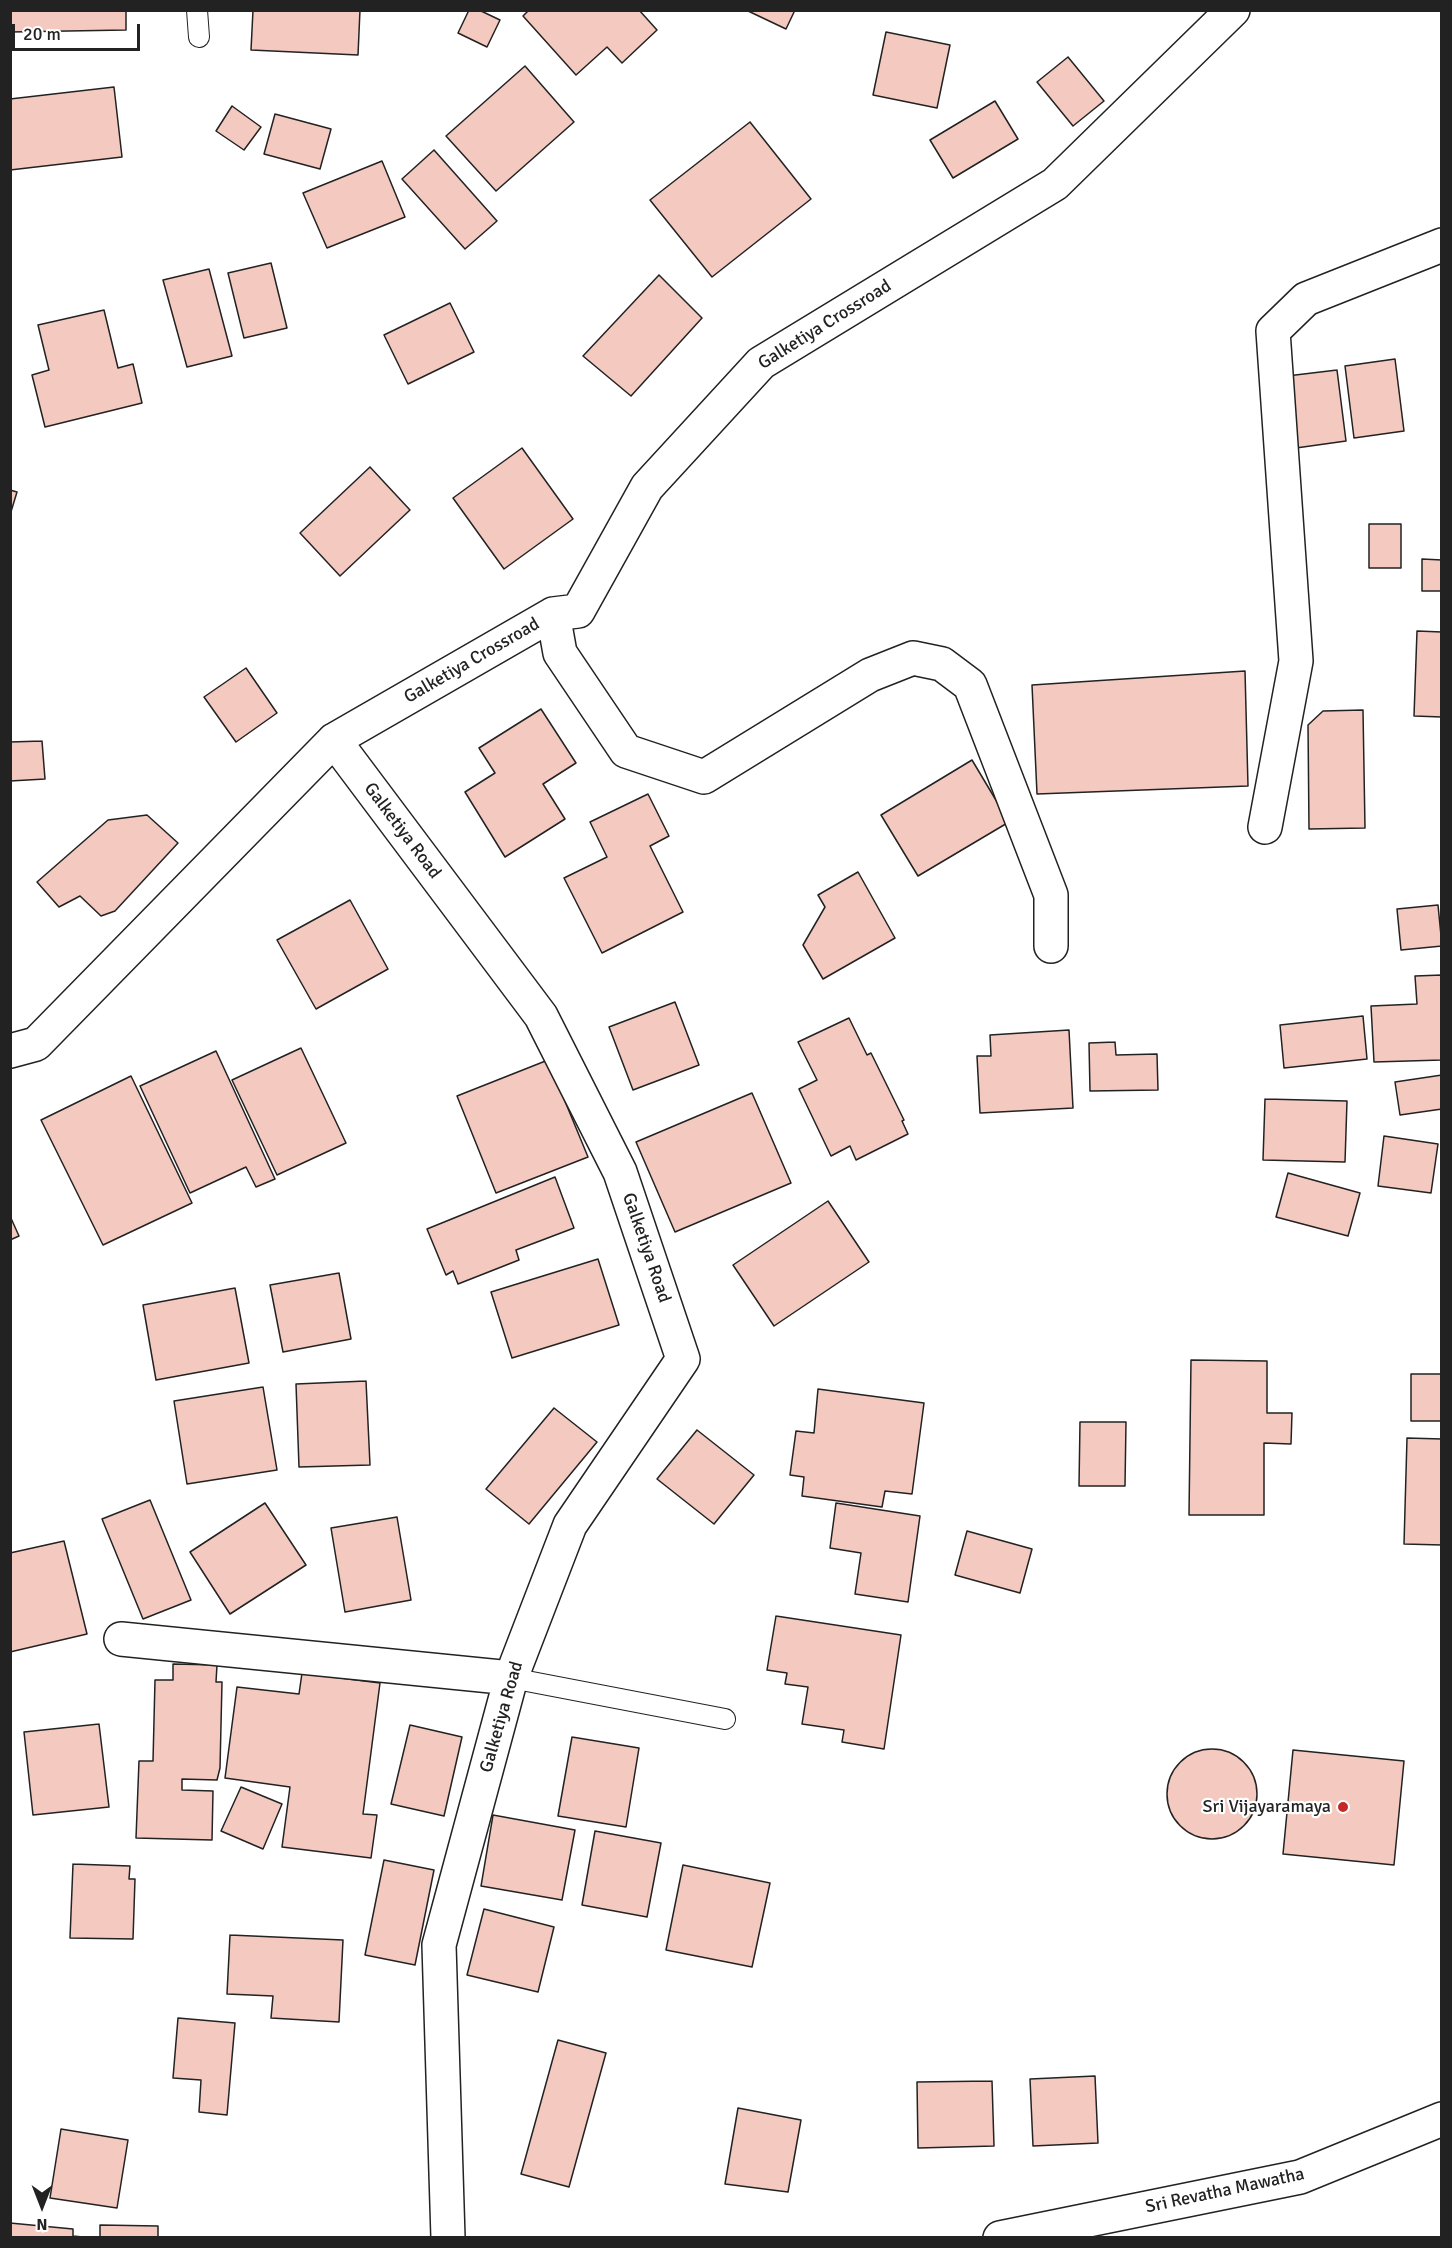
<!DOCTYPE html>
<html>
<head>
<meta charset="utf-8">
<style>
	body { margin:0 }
	#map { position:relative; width:1452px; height:2248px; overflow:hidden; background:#fff; font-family:Signika,sans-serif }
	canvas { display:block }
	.frame { position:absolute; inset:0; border:12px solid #222; pointer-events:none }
	.north { position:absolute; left:12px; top:2176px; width:60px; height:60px; -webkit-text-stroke:4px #fff; paint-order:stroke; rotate:180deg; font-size:16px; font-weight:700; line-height:24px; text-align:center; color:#222 }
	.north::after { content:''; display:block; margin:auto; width:21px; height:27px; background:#222; clip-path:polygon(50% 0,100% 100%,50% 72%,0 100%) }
	.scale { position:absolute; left:12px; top:24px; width:128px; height:27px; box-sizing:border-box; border:3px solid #222; border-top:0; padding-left:8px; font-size:18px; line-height:21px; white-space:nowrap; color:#222; -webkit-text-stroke:4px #fff; paint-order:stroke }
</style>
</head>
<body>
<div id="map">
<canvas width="1452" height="2248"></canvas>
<div class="frame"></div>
<div class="north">N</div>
<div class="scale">20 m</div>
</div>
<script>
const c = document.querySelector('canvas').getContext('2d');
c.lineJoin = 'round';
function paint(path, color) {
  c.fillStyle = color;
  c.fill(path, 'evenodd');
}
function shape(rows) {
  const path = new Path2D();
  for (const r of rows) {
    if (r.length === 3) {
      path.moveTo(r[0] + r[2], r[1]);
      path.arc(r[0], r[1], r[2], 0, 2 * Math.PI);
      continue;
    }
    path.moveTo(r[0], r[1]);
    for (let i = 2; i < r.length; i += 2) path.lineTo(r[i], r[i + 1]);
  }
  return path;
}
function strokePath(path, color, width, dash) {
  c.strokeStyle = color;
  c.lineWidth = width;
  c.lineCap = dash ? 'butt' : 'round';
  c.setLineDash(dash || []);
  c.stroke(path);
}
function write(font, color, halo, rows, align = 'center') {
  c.font = font + ' Signika,sans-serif';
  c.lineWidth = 4.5;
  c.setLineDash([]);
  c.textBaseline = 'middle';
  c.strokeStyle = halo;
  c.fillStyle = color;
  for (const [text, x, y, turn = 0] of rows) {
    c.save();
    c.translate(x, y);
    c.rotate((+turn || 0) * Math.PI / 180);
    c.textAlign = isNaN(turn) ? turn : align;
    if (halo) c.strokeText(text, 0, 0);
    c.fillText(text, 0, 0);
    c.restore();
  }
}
const building = shape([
	[10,10,126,10,126,30,10,32,10,10],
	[253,10,360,10,358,55,251,50,253,10],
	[469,10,479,10,500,20,487,47,458,33,469,10],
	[529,10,639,10,657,30,622,63,607,47,576,75,523,16,529,10],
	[746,10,795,10,786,29,746,10],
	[886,32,950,45,937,108,873,95,886,32],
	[1068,57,1104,101,1073,126,1037,82,1068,57],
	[525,66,574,122,496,191,446,136,525,66],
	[114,87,122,157,10,170,10,99,114,87],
	[995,101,1018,139,953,178,930,140,995,101],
	[232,106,261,127,244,150,216,131,232,106],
	[275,114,331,129,320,169,264,154,275,114],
	[750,122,811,199,712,277,650,200,750,122],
	[434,150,497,221,465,249,402,179,434,150],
	[382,161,405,217,327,248,303,193,382,161],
	[271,263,287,328,244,338,228,273,271,263],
	[209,269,232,356,187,367,163,280,209,269],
	[659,275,702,318,631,396,583,356,659,275],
	[450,303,474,352,408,384,384,335,450,303],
	[104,310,118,368,133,364,142,403,45,427,32,375,49,370,38,325,104,310],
	[1395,359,1404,431,1354,438,1345,366,1395,359],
	[1337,370,1346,441,1296,448,1287,376,1337,370],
	[522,448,573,519,504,569,453,498,522,448],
	[370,467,410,510,340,576,300,533,370,467],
	[10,490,17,492,10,515,10,490],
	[1369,524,1401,524,1401,568,1369,568,1369,524],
	[1422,559,1442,560,1442,591,1422,591,1422,559],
	[1417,631,1442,632,1442,717,1414,716,1417,631],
	[246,668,277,713,236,742,204,697,246,668],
	[1245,671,1248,786,1037,794,1032,685,1245,671],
	[541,709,576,763,543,784,565,819,505,857,465,792,495,773,479,748,541,709],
	[1363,710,1365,828,1309,829,1308,725,1323,711,1363,710],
	[42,741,45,779,10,781,10,742,42,741],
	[972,760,1009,822,918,876,881,815,972,760],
	[648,794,669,836,650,846,683,912,602,953,564,878,607,857,590,822,648,794],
	[147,815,178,843,115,911,101,916,80,896,59,907,37,882,108,820,147,815],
	[858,872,895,938,823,979,803,945,825,907,818,895,858,872],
	[350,900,388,969,316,1009,277,940,350,900],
	[1438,905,1442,946,1401,950,1397,909,1438,905],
	[1442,975,1442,1060,1374,1062,1371,1006,1417,1004,1415,976,1442,975],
	[675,1002,699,1065,633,1090,609,1027,675,1002],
	[1363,1016,1367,1059,1284,1068,1280,1025,1363,1016],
	[849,1018,867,1055,871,1053,904,1120,902,1121,908,1134,856,1160,850,1146,831,1156,799,1089,817,1080,798,1042,849,1018],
	[1069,1030,1073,1108,980,1113,977,1056,991,1056,990,1035,1069,1030],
	[1115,1042,1116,1055,1157,1054,1158,1090,1090,1091,1089,1043,1115,1042],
	[301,1048,346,1143,277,1175,232,1080,301,1048],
	[216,1051,275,1179,256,1187,246,1167,190,1193,140,1086,216,1051],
	[548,1060,588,1157,496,1193,457,1096,548,1060],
	[1442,1075,1442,1109,1400,1115,1395,1082,1442,1075],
	[131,1076,192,1203,103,1245,41,1120,131,1076],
	[752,1093,791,1183,675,1232,636,1142,752,1093],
	[1265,1099,1347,1101,1345,1162,1263,1160,1265,1099],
	[1384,1136,1438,1144,1431,1193,1378,1186,1384,1136],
	[1288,1173,1360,1193,1348,1236,1276,1217,1288,1173],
	[555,1177,574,1228,516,1250,519,1260,458,1284,453,1271,446,1275,427,1229,555,1177],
	[828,1201,869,1262,774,1326,733,1265,828,1201],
	[10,1216,19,1236,10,1240,10,1216],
	[598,1259,619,1325,512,1358,491,1292,598,1259],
	[339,1273,351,1339,283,1352,270,1285,339,1273],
	[235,1288,249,1363,156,1380,143,1305,235,1288],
	[1191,1360,1267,1361,1267,1413,1292,1413,1291,1444,1264,1443,1264,1515,1189,1515,1191,1360],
	[1411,1374,1442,1374,1442,1421,1411,1421,1411,1374],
	[366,1381,370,1465,299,1467,296,1384,366,1381],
	[263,1387,277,1470,187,1484,174,1401,263,1387],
	[818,1389,924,1403,912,1494,885,1491,882,1507,802,1496,804,1477,790,1475,796,1431,814,1433,818,1389],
	[554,1408,597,1442,529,1524,486,1489,554,1408],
	[1080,1422,1126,1422,1125,1486,1079,1486,1080,1422],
	[697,1430,754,1475,714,1524,657,1479,697,1430],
	[1407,1438,1442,1439,1442,1545,1404,1544,1407,1438],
	[150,1500,191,1600,143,1619,102,1519,150,1500],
	[265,1503,306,1565,230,1614,190,1552,265,1503],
	[836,1503,920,1516,908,1602,855,1594,861,1553,830,1548,836,1503],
	[397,1517,411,1600,345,1612,331,1528,397,1517],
	[967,1531,1032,1549,1020,1593,955,1575,967,1531],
	[64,1541,87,1634,10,1652,10,1553,64,1541],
	[776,1616,901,1635,884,1749,842,1742,844,1730,802,1724,808,1687,785,1684,787,1673,767,1670,776,1616],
	[173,1664,217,1665,216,1682,222,1682,220,1768,217,1780,182,1779,182,1790,213,1791,212,1840,136,1838,139,1761,153,1761,155,1680,173,1680,173,1664],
	[302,1673,380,1683,363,1814,377,1815,371,1858,282,1847,290,1787,225,1778,237,1687,299,1694,302,1673],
	[99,1724,109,1807,33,1815,24,1732,99,1724],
	[410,1725,462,1737,444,1816,391,1804,410,1725],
	[572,1737,639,1748,626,1827,558,1816,572,1737],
	[1212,1794,45],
	[1293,1750,1404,1761,1394,1865,1283,1854,1293,1750],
	[241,1787,282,1804,263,1849,221,1831,241,1787],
	[493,1815,575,1830,562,1900,481,1886,493,1815],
	[595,1831,661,1843,647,1917,582,1905,595,1831],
	[384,1860,434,1870,415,1965,365,1955,384,1860],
	[73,1864,130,1866,129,1879,135,1879,133,1939,70,1938,73,1864],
	[683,1865,770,1883,752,1967,666,1950,683,1865],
	[484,1909,554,1927,538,1992,467,1975,484,1909],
	[230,1935,343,1940,339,2022,271,2018,273,1996,227,1994,230,1935],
	[178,2018,235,2023,227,2115,199,2112,201,2080,173,2078,178,2018],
	[558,2040,606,2053,569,2187,521,2174,558,2040],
	[1095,2076,1098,2143,1033,2146,1030,2079,1095,2076],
	[992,2081,994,2146,918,2148,917,2082,992,2081],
	[738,2108,801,2120,788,2192,725,2184,738,2108],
	[61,2129,128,2140,117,2208,50,2198,61,2129],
	[10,2223,73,2229,73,2236,92,2238,10,2238,10,2223],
	[100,2225,158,2226,158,2238,100,2238,100,2225]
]);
paint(building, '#f3c9c0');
strokePath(building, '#222', 1.5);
const lane = shape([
	[197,10,199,37],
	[511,1678,725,1719]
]);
const street = shape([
	[553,614,560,653,626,751,704,777,870,675,913,658,942,664,970,685,1051,895,1051,946],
	[334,740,541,1016,620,1172,683,1359,570,1525,511,1678,439,1945,448,2238],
	[1265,827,1296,661,1273,331,1306,299,1442,245],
	[10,1051,36,1044,334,740,553,614,578,611,647,487,761,363,1055,184,1233,10],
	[121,1639,511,1678],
	[1000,2238,1300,2177,1442,2119]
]);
strokePath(lane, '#222', 22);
strokePath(street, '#222', 36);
strokePath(lane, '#fff', 20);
strokePath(street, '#fff', 33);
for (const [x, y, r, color] of [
	[1343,1807,6,"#c62828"]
]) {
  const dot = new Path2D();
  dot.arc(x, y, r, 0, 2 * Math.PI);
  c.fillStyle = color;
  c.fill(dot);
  strokePath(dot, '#fff', 2);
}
write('18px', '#222', '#fff', [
	["Galketiya Crossroad",825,325,-32],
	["Galketiya Crossroad",472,661,-30],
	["Galketiya Road",402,831,53],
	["Galketiya Road",646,1248,71],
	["Galketiya Road",502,1717,-74],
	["Sri Revatha Mawatha",1225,2191,-12]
]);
write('18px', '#222', '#fff', [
	["Sri Vijayaramaya",1331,1807]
], 'right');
</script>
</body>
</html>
